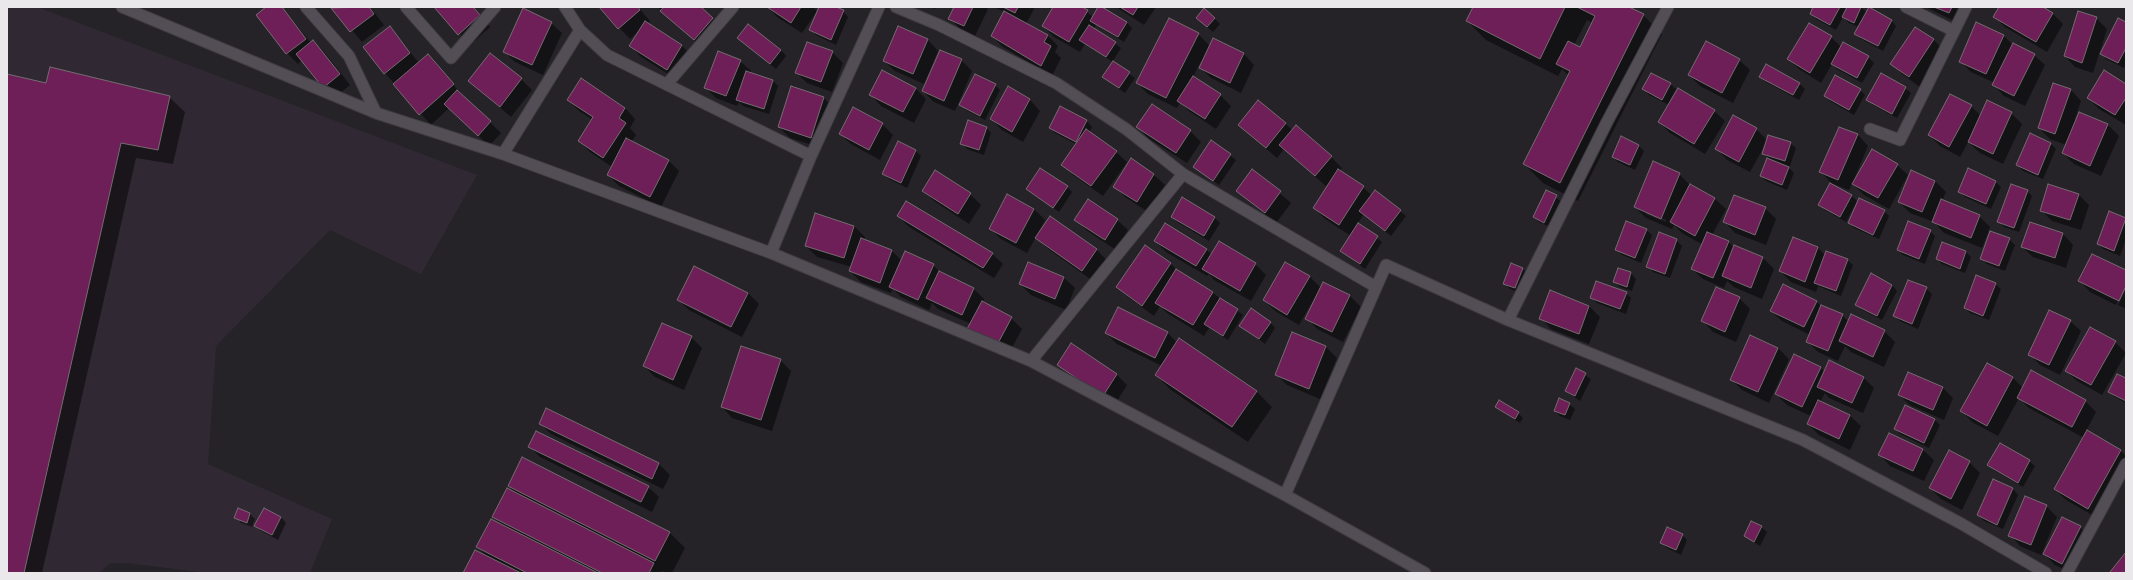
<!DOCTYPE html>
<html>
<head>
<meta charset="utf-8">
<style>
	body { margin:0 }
	#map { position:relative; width:2133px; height:580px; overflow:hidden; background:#252228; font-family:Inter,sans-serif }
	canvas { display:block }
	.frame { position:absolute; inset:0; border:8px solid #ebe8ec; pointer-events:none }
</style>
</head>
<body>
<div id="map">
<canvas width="2133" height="580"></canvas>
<div class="frame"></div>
</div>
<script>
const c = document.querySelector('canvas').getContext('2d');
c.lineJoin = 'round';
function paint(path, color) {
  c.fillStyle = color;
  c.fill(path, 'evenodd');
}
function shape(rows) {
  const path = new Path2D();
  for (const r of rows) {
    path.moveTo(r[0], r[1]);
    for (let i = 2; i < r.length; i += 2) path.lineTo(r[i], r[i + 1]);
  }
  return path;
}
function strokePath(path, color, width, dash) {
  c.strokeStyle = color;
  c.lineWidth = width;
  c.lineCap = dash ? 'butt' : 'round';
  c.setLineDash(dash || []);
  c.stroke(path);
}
paint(shape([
	[7,7,37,7,477,175,421,274,330,230,216,346,208,464,332,519,310,573,207,573,127,563,110,563,99,573,7,573]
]), '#302934');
paint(shape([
	[268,7,282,7,311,43,313,41,324,52,350,85,334,98,302,60,298,64,287,53],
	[370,7,384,25,362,42,333,8],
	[435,7,473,7,490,27,470,45],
	[600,7,638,7,650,21,647,24,682,46,692,56,678,80,641,57,631,46,640,30,630,39],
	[658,7,699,7,723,29,705,50],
	[768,7,813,7,817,11,802,33,777,17],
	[820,7,833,7,843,11,848,17,836,45,816,35,810,30],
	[929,7,936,7,935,9],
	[952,7,985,7,988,9,975,36,960,29,950,18,954,9],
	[994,7,1035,7,1026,24,1047,35,1058,46,1055,52,1061,58,1052,76,1003,47,992,36,1005,12],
	[1054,7,1080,7,1093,17,1100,7,1127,23,1132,28,1124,42,1096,25,1094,29,1121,48,1112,62,1135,78,1125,93,1103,77,1113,62,1085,44,1080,52,1054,37,1043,26],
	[1116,7,1156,7,1144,25],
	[1474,7,1627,7,1643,15,1662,34,1578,201,1543,183,1524,164,1569,76,1562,69,1558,76,1486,40,1467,21],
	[1587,20,1593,23,1580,48,1574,45],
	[1815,7,1861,7,1867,13,1891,20,1896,26,1883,51,1861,39,1855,34,1859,27,1849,23,1843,17,1836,30,1816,19,1811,14],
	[1926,7,1967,7,1960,24],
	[2000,7,2041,7,2052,13,2063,24,2047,52,2005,27,1994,16],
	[1214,18,1220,24,1213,32,1203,23],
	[2096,18,2107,29,2093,73,2075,67,2065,56],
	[551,23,562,33,543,75,515,62,505,52],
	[2126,24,2126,63,2124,68,2106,59,2101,53],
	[390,28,419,63,428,55,463,96,501,133,489,146,449,108,431,125,385,73],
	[1916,28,1934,40,1944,51,1920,87,1902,74,1892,63],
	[1198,34,1210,46,1213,39,1244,54,1254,65,1241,93,1211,78,1200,67,1202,62,1201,61,1193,77,1220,95,1231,106,1216,129,1189,111,1180,102,1177,108,1148,94,1137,83],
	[2003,35,2013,45,2034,55,2045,65,2025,106,2004,96,1994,85,1995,83,1971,72,1960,61],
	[1831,37,1841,47,1844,43,1868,57,1874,63,1862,83,1837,69,1832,64,1821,83,1799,69,1788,59],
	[738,38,781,50,786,56,776,69],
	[928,40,938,51,924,84,895,71,884,61],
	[832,52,843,63,832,92,807,83,796,72],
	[961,60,972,71,955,111,934,102,923,91],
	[1739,60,1750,70,1733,103,1700,86,1689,75],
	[740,61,751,71,750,73,773,81,778,86,769,114,743,106,739,102,737,106,716,98,705,87],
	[7,75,47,84,169,97,185,112,173,164,136,158,42,573,7,573],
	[1760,77,1799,83,1805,89,1799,100,1766,82],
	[521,79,532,90,511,117,469,81],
	[1670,84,1676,89,1670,100,1714,111,1725,121,1705,154,1670,133,1659,122,1669,105,1649,95,1644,89],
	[995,85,1000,90,985,120,966,110,961,105],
	[2126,85,2126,125,2099,109,2088,98],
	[915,88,926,99,914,123,881,106,871,95],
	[1009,88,1030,100,1040,111,1023,142,1002,130,991,119],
	[1905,88,1911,93,1897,118,1873,105,1868,100],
	[1860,90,1865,95,1854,115,1830,101,1825,95],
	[2071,90,2081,101,2075,119,2077,119,2079,113,2108,125,2119,136,2101,176,2074,164,2063,153,2066,145,2050,139,2039,128],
	[824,98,834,109,822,148,790,138,779,127],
	[568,100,625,108,635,119,630,128,636,135,631,142,668,160,679,171,661,207,619,186,608,175,612,167,590,152,579,141,593,120,579,111],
	[1971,106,1981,116,2011,113,2022,124,2003,164,1980,153,1968,142,1960,157,1940,146,1929,135],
	[1060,107,1087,121,1092,127,1089,132,1116,152,1127,162,1103,196,1073,175,1062,164,1076,144,1055,133,1050,128],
	[853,109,882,124,893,135,880,160,851,144,840,134],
	[1285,123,1293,131,1331,157,1342,168,1339,171,1363,187,1372,196,1375,191,1406,216,1391,236,1364,214,1357,224,1382,242,1365,269,1341,251,1351,236,1325,219,1314,208,1331,182,1326,186,1284,149,1277,158,1239,125],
	[986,127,991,133,984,155,967,149,962,143],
	[1138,127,1190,131,1201,142,1187,163,1148,138],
	[1839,128,1858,135,1868,146,1854,179,1897,165,1908,175,1889,209,1864,195,1852,183,1849,190,1831,183,1821,172],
	[1756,129,1767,140,1790,143,1796,148,1790,166,1781,165,1789,168,1794,173,1787,190,1766,181,1761,176,1768,158,1763,154,1766,143,1750,172,1727,160,1717,149],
	[1622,138,1639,146,1644,151,1635,170,1618,162,1613,157],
	[1211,141,1236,160,1219,185,1194,167],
	[898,143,916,151,921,156,907,188,889,179,884,174],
	[2051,144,2056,149,2043,179,2023,171,2018,165],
	[1132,160,1154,175,1165,185,1148,212,1125,197,1115,186],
	[1252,170,1291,203,1276,223,1237,191],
	[1679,174,1690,185,1715,199,1726,209,1712,235,1729,242,1734,248,1735,246,1763,258,1774,269,1762,299,1734,287,1727,281,1724,288,1703,279,1692,269,1703,245,1682,233,1674,225,1672,229,1646,218,1635,207],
	[1646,211,1666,220,1666,222,1646,214],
	[1935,181,1946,192,1942,201,1979,216,1990,227,1982,248,1944,233,1934,222,1910,213,1899,202],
	[1996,182,2001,187,1991,209,1965,197,1959,192],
	[1831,184,1852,196,1857,201,1846,222,1825,210,1819,205],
	[1067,187,1072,192,1059,212,1027,189],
	[923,191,970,194,981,205,969,224,934,201],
	[1546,191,1562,202,1550,227,1539,222,1534,217],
	[2027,191,2032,196,2019,232,2004,227,1998,221],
	[2078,194,2089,205,2081,230,2052,221,2041,210],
	[1007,196,1034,209,1045,220,1037,235,1051,218,1097,250,1107,261,1093,281,1047,248,1036,237,1027,253,1001,239,990,229],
	[1182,198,1215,218,1220,223,1209,241,1177,222,1172,216],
	[1765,208,1776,219,1766,245,1735,233,1725,222],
	[1884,211,1889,216,1879,239,1854,228,1849,223],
	[2110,212,2126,219,2126,239,2120,256,2103,249,2098,244],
	[898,216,992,254,1003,264,994,278,909,227],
	[1076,219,1117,220,1128,230,1116,250,1086,230],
	[854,226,865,237,864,240,892,251,902,261,933,265,942,274,973,288,984,299,983,303,1011,318,1022,329,1008,355,971,324,938,309,932,303,929,310,901,297,893,289,891,293,861,282,850,271,852,267,817,257,806,246],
	[1646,230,1652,235,1641,263,1622,255,1616,250],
	[1930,231,1935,236,1925,264,1903,255,1898,250],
	[2063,234,2073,245,2066,268,2033,257,2022,247],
	[1793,238,1818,248,1826,256,1847,260,1853,265,1841,296,1818,286,1816,292,1791,282,1780,271],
	[2009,239,2015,245,2005,271,1987,264,1981,258],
	[1676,240,1682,246,1670,278,1653,272,1648,266],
	[1155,241,1206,249,1212,255,1219,242,1255,264,1266,275,1251,301,1214,280,1209,274,1207,276,1166,252],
	[1943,243,1966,252,1971,257,1965,273,1942,264,1937,259],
	[1145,246,1171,264,1180,273,1213,293,1243,315,1228,340,1209,328,1204,336,1167,313,1160,306,1154,316,1128,297,1117,287],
	[1029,263,1064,278,1075,288,1066,310,1031,295,1020,284],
	[1512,264,1523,269,1528,274,1520,293,1510,289,1504,283],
	[694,267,748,293,759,304,742,337,689,310,678,300],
	[1619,269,1631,273,1636,279,1632,291,1620,287,1615,282],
	[2126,271,2126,284,2116,305,2090,292,2080,281],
	[1309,276,1321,288,1324,283,1350,296,1361,307,1343,342,1317,329,1307,318,1321,288,1320,288,1299,325,1275,311,1264,300],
	[1995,284,2001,289,1989,320,1970,313,1965,308],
	[1892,285,1897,291,1882,320,1862,310,1856,305],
	[1926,288,1932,294,1918,329,1900,321,1895,316],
	[2126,289,2126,309,2118,305],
	[1550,292,1589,306,1600,317,1589,344,1551,329,1541,318],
	[1626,293,1631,298,1626,314,1597,303,1592,298],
	[1739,298,1750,309,1736,342,1713,332,1703,321],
	[1816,301,1821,306,1842,315,1849,322,1884,331,1895,342,1884,367,1851,352,1845,346,1838,361,1818,352,1807,341,1810,335,1782,321,1771,311],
	[2070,321,2081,331,2060,375,2040,365,2029,354],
	[1270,322,1275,328,1265,344,1241,326],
	[1167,332,1177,343,1256,391,1272,407,1248,442,1171,390,1156,375,1162,366,1117,344,1106,333],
	[1293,333,1326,347,1337,358,1320,399,1287,385,1276,374],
	[1750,336,1778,348,1789,359,1769,403,1742,390,1731,379],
	[691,337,702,348,684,390,655,377,644,366],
	[2115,342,2126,353,2102,395,2077,381,2066,371],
	[1071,345,1117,375,1127,385,1114,406,1069,375,1058,365],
	[1795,355,1821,368,1825,372,1863,377,1874,388,1863,413,1829,398,1825,393,1820,402,1850,416,1861,426,1850,450,1819,435,1808,424,1811,416,1787,405,1776,394],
	[780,360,791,371,772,431,732,418,722,407],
	[1987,364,2013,378,2023,388,2085,401,2096,412,2086,431,2120,450,2126,456,2126,470,2099,519,2066,500,2055,489,2084,438,2029,408,2019,398,1998,436,1972,422,1962,411],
	[1576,369,1591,379,1580,401,1566,391],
	[2126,380,2126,403,2115,397,2109,392],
	[1942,387,1953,398,1944,420,1910,405,1899,395],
	[1569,404,1575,409,1570,420,1560,416,1555,411],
	[1905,406,1935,420,1940,425,1929,448,1900,434,1895,429],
	[1496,407,1518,413,1523,418,1520,423],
	[546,410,659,464,670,475,663,489,551,434,540,424],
	[1889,434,1923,450,1934,460,1924,481,1890,466,1880,455],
	[529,446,648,487,659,497,652,512,540,457],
	[2029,461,2035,466,2023,487,1994,470,1989,465],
	[1969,462,1980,473,1962,510,1941,499,1930,488],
	[1994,480,2013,489,2018,495,2003,529,1984,521,1978,515],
	[509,486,670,533,685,548,672,573,661,571,662,573,465,573,486,556,478,547,501,524,493,517,518,495],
	[2046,506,2057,517,2041,555,2020,546,2010,535],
	[264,509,281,517,286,523,278,540,261,531,256,526],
	[239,510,250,514,255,519,252,527,241,523,236,517],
	[1761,527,1767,532,1760,546,1745,536],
	[2080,527,2091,538,2074,573,2071,573,2055,565,2044,554],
	[1682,535,1687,540,1681,555,1667,548,1661,543]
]), '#0007');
const building = shape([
	[266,7,282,7,306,39,286,54,256,15,266,7],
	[369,7,374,14,350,32,331,8,369,7],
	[434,7,473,7,480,15,458,35,434,7],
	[599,7,638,7,640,10,618,29,599,7],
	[664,7,701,7,713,18,694,40,660,11,664,7],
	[767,7,801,7,791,23,767,7],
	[819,7,836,7,844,10,831,40,809,30,819,7],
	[954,7,973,7,964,26,948,19,954,7],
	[1003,7,1018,7,1015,13,1003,7],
	[1053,7,1082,7,1088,10,1069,42,1042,26,1053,7],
	[1098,7,1102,7,1127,22,1118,37,1090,21,1098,7],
	[1120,7,1138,7,1133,15,1120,7],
	[1473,7,1565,7,1540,59,1466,21,1473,7],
	[1577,7,1629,7,1644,14,1560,183,1523,164,1570,71,1556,64,1568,41,1580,47,1595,16,1577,7],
	[1813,7,1840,7,1830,25,1810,14,1813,7],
	[1847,7,1861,7,1854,23,1842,17,1847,7],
	[1869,7,1892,20,1878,46,1854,34,1869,7],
	[1934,7,1952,7,1949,13,1934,7],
	[1999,7,2043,7,2053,13,2036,42,1993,17,1999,7],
	[523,8,552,22,532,65,503,52,523,8],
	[1204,8,1215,18,1207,27,1196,18,1204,8],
	[1004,11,1048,35,1044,42,1051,46,1041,66,991,36,1004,11],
	[2078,11,2097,17,2082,63,2064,56,2078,11],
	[1169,18,1199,33,1166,98,1136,83,1169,18],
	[2118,18,2126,22,2126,48,2118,63,2100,54,2118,18],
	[645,21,682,45,667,70,629,46,645,21],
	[1976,22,2004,35,1986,74,1959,62,1976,22],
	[1809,23,1832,36,1810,73,1787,59,1809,23],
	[748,24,781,50,770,64,737,38,748,24],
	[1089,25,1116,42,1106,57,1079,40,1089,25],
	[390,26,410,53,384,74,363,47,390,26],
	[898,26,928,39,913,74,883,61,898,26],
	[1915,27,1934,39,1909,77,1890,64,1915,27],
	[1213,38,1244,53,1230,83,1199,68,1213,38],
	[313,40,340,74,323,88,296,54,313,40],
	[1706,41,1740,59,1722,93,1688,75,1706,41],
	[807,42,833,51,821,82,795,73,807,42],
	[1843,42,1869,56,1857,78,1831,64,1843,42],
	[2013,43,2035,54,2014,96,1992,85,2013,43],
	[940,50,962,59,944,101,922,91,940,50],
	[718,51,741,60,726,96,704,88,718,51],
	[490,53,522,78,500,107,468,81,490,53],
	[428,54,454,84,419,115,393,84,428,54],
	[1113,61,1130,72,1119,88,1102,77,1113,61],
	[1766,64,1800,83,1793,95,1759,77,1766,64],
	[50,67,170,96,158,150,121,143,24,573,7,573,7,74,46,83,50,67],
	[882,70,916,88,903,112,869,95,882,70],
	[2104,70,2126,84,2126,98,2115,115,2087,98,2104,70],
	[746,71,773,80,764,109,736,100,746,71],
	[1651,73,1671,83,1662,100,1642,89,1651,73],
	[1881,73,1906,87,1892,114,1866,100,1881,73],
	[975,74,996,84,980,116,959,105,975,74],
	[1835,75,1861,89,1849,110,1824,96,1835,75],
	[1193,76,1221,94,1205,119,1177,101,1193,76],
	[581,78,625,108,619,118,626,123,603,158,578,141,593,117,567,100,581,78],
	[2053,83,2071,89,2055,134,2038,128,2053,83],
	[791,86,824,97,811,138,778,127,791,86],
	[1008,86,1030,99,1012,132,990,119,1008,86],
	[1678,88,1715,110,1694,144,1658,122,1678,88],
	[457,90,491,121,478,136,444,104,457,90],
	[1950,94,1972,105,1949,147,1928,135,1950,94],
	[1258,100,1286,123,1266,148,1238,125,1258,100],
	[1987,100,2012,112,1993,154,1968,142,1987,100],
	[1152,104,1191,130,1176,153,1136,127,1152,104],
	[1060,106,1087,120,1076,142,1049,128,1060,106],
	[853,107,883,123,869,150,839,134,853,107],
	[2079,112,2108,124,2090,166,2062,153,2079,112],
	[1733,115,1757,128,1739,162,1715,149,1733,115],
	[968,120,987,127,979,150,960,144,968,120],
	[1296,125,1332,156,1315,176,1279,145,1296,125],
	[1839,127,1858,134,1838,180,1819,172,1839,127],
	[1086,129,1117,151,1091,186,1061,165,1086,129],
	[2030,133,2051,143,2038,175,2016,165,2030,133],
	[1768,135,1791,142,1785,161,1762,154,1768,135],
	[1621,136,1639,145,1630,165,1612,157,1621,136],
	[626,138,669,160,650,197,607,175,626,138],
	[1211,140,1231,154,1213,181,1193,167,1211,140],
	[898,141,916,150,901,183,882,174,898,141],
	[1872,149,1898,164,1878,198,1852,184,1872,149],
	[1131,158,1154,174,1137,202,1113,187,1131,158],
	[1767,158,1789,167,1782,185,1760,176,1767,158],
	[1653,161,1680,173,1661,219,1634,207,1653,161],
	[1040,168,1068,186,1053,208,1026,189,1040,168],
	[1968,168,1996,181,1986,204,1958,192,1968,168],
	[1252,169,1281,191,1265,213,1236,191,1252,169],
	[1338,169,1364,186,1339,225,1313,208,1338,169],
	[935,170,971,193,958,214,922,191,935,170],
	[1911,170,1935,181,1922,212,1898,202,1911,170],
	[1830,183,1852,195,1840,217,1818,205,1830,183],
	[1690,184,1715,198,1695,236,1670,222,1690,184],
	[2011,184,2028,190,2014,228,1997,222,2011,184],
	[2048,184,2079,194,2070,220,2040,211,2048,184],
	[1375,190,1401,210,1385,231,1359,211,1375,190],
	[1546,190,1557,195,1544,223,1533,217,1546,190],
	[1007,194,1034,209,1016,243,989,229,1007,194],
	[1734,195,1766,207,1755,235,1723,222,1734,195],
	[1182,197,1215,217,1204,236,1171,217,1182,197],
	[1859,198,1885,210,1873,235,1848,223,1859,198],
	[1088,199,1118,219,1105,240,1074,220,1088,199],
	[1941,199,1980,215,1971,238,1932,222,1941,199],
	[906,201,993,253,983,268,897,216,906,201],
	[2109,211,2126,218,2114,251,2097,244,2109,211],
	[815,213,854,226,844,258,805,246,815,213],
	[1050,216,1097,249,1082,271,1035,238,1050,216],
	[1626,221,1647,229,1635,258,1615,250,1626,221],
	[1908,221,1931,230,1919,259,1897,250,1908,221],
	[2030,222,2063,233,2055,258,2021,247,2030,222],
	[1165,223,1207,249,1196,266,1154,241,1165,223],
	[1358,223,1378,236,1360,264,1340,251,1358,223],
	[1990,231,2010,238,1999,266,1980,259,1990,231],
	[1659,232,1677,239,1665,274,1646,267,1659,232],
	[1707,232,1729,241,1713,278,1691,269,1707,232],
	[1793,237,1818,247,1805,282,1779,271,1793,237],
	[861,238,892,250,880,283,849,271,861,238],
	[1219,241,1256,263,1240,291,1202,269,1219,241],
	[1942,242,1966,251,1960,269,1936,259,1942,242],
	[1145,245,1171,263,1142,306,1116,287,1145,245],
	[1734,245,1763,257,1751,288,1722,276,1734,245],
	[905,251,934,264,918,300,889,287,905,251],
	[1826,251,1848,259,1836,291,1814,283,1826,251],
	[2092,254,2126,270,2126,286,2119,301,2078,281,2092,254],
	[1028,262,1064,277,1055,299,1019,284,1028,262],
	[1285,262,1310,276,1287,315,1263,300,1285,262],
	[1511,263,1523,268,1515,288,1503,284,1511,263],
	[694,266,748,293,731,327,677,300,694,266],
	[1618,268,1631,272,1627,287,1613,282,1618,268],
	[1176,269,1213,292,1193,325,1155,303,1176,269],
	[939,271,974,288,962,315,926,298,939,271],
	[1871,273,1892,285,1877,316,1855,305,1871,273],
	[1976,275,1996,283,1983,316,1964,308,1976,275],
	[1908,280,1927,287,1912,324,1893,316,1908,280],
	[1596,281,1627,292,1620,309,1590,298,1596,281],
	[1323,282,1350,295,1332,332,1305,319,1323,282],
	[1783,284,1817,301,1804,327,1770,311,1783,284],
	[1716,287,1740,297,1725,332,1701,321,1716,287],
	[1550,290,1589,306,1579,334,1539,319,1550,290],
	[1220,298,1238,309,1223,336,1204,324,1220,298],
	[982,301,1012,317,997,345,967,329,982,301],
	[1821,305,1843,314,1828,351,1806,342,1821,305],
	[1118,307,1168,332,1155,358,1105,333,1118,307],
	[1251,308,1271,322,1259,339,1239,326,1251,308],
	[2049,310,2071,320,2049,365,2028,355,2049,310],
	[1851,314,1885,330,1873,357,1839,341,1851,314],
	[662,323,692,336,673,380,643,366,662,323],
	[2090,327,2116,341,2091,385,2065,371,2090,327],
	[1292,332,1326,346,1309,389,1275,375,1292,332],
	[1750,335,1778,348,1758,392,1730,380,1750,335],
	[1179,338,1257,391,1232,427,1155,375,1179,338],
	[1071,343,1117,374,1103,396,1057,365,1071,343],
	[741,346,781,359,761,420,721,407,741,346],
	[1794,354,1821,367,1802,407,1775,394,1794,354],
	[1829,360,1864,377,1852,403,1817,387,1829,360],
	[1987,363,2013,377,1987,426,1960,411,1987,363],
	[1576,368,1586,373,1575,396,1565,391,1576,368],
	[2031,370,2086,400,2072,427,2017,398,2031,370],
	[1908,372,1943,387,1933,410,1898,395,1908,372],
	[2117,374,2126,378,2126,401,2108,392,2117,374],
	[1559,398,1570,403,1565,415,1554,411,1559,398],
	[1499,400,1519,412,1515,419,1495,407,1499,400],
	[1818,400,1850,415,1839,439,1807,424,1818,400],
	[1905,405,1935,419,1924,443,1894,429,1905,405],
	[546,408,659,463,652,479,539,424,546,408],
	[2087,430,2121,450,2088,509,2054,489,2087,430],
	[536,431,649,486,641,502,528,447,536,431],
	[1889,433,1923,449,1913,471,1878,455,1889,433],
	[2000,443,2030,460,2018,483,1987,465,2000,443],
	[1949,450,1970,461,1951,499,1929,488,1949,450],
	[522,457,670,532,655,561,508,486,522,457],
	[1993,479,2013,488,1997,525,1977,515,1993,479],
	[507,488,654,563,649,573,602,573,492,517,507,488],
	[2025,496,2047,505,2031,545,2008,536,2025,496],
	[238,508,250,513,247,523,234,518,238,508],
	[264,508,281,517,272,535,254,526,264,508],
	[2062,517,2081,526,2062,564,2043,554,2062,517],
	[491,519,598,573,527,573,476,547,491,519],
	[1751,521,1762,526,1754,542,1744,536,1751,521],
	[1667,527,1683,534,1676,550,1660,543,1667,527],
	[475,550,521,573,463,573,475,550],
	[2126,552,2126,573,2111,573,2110,572,2126,552]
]);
paint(building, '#6f1f58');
strokePath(building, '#746c70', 1);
const minor = shape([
	[122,7,376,113,503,154,771,253,1031,361,1285,495,1425,573],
	[306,7,349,56,376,113],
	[406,7,451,58,495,7],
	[565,7,580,30,607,55,811,156],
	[896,7,939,25,1056,83,1126,129,1183,174,1376,287],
	[1906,7,1954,31],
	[667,84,733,7],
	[1870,129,1900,140,1966,7],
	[503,154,580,30],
	[771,253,811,156,879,7],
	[1508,320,1607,122,1668,7],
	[1031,361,1183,174],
	[1285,495,1386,265,1508,320,1803,440,1960,523,2046,573],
	[2067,573,2126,464]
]);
strokePath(minor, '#3f3c41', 13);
strokePath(minor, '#534e56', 11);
</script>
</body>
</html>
